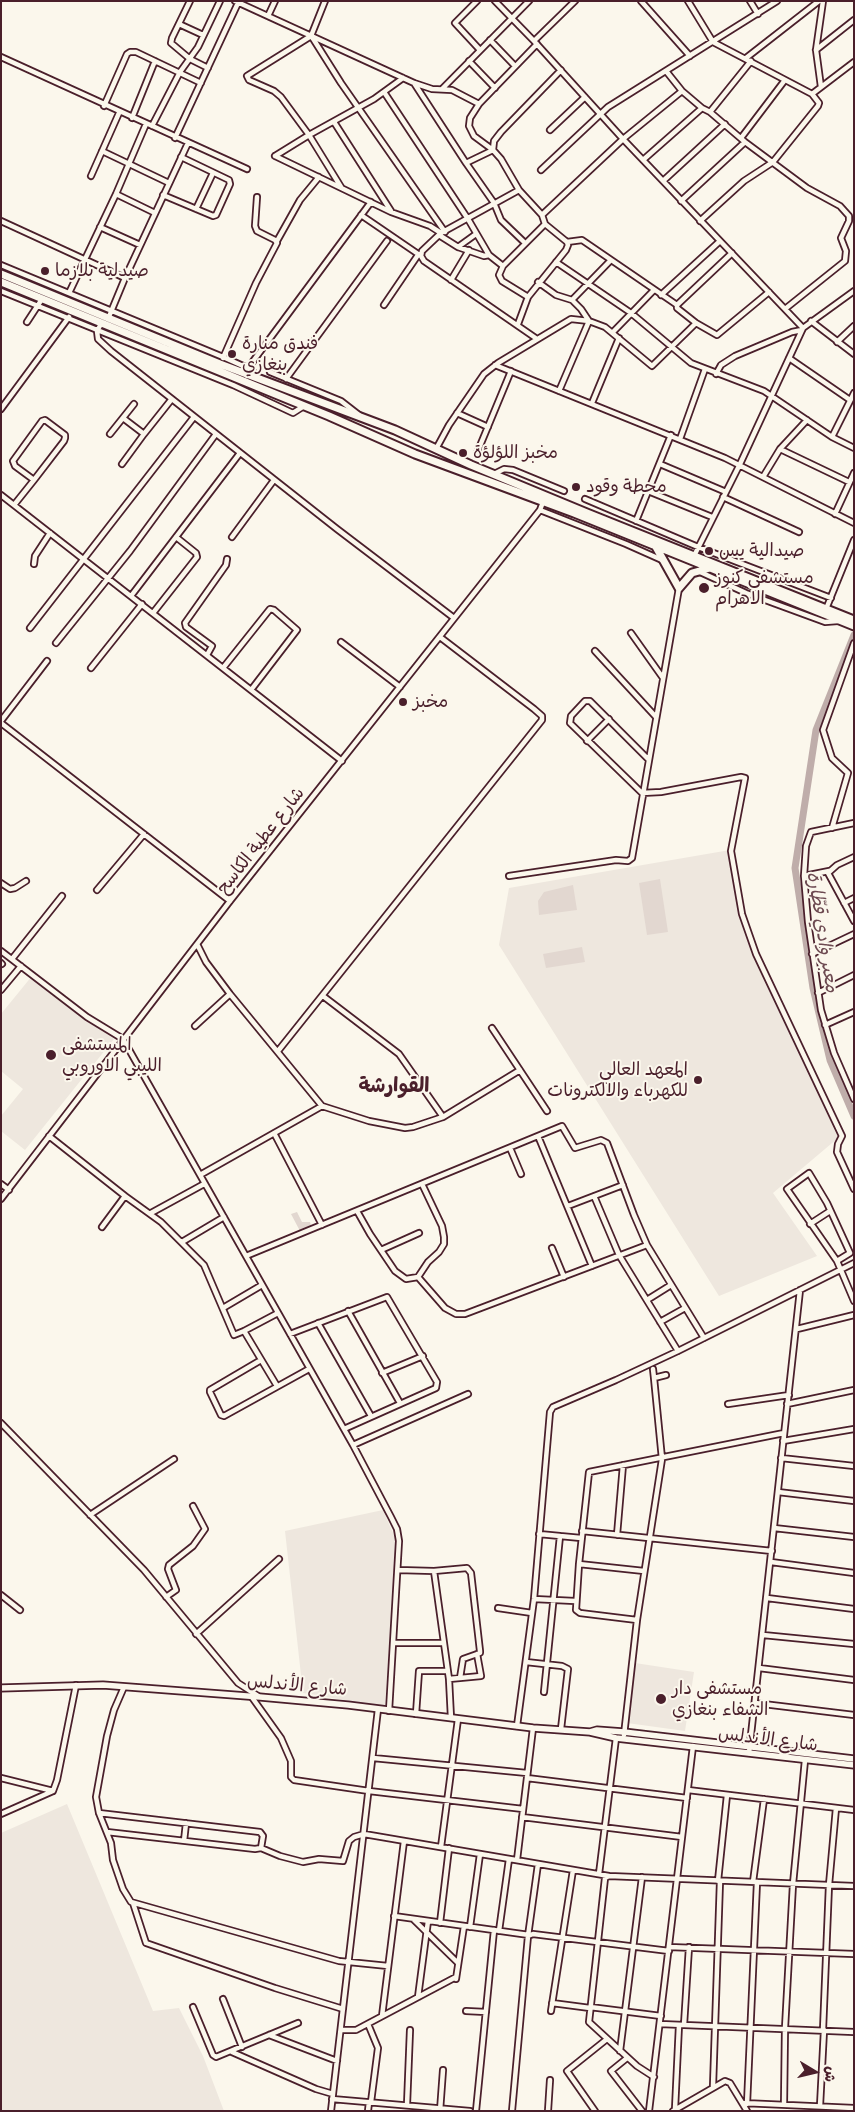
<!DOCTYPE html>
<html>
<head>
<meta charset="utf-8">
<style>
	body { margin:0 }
	#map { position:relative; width:855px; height:2112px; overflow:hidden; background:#fbf7ec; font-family:Caveat,"Playpen Sans Arabic",sans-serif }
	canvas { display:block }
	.frame { position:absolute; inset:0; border:2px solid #4a1f2b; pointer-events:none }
	.north { position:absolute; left:790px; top:2047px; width:50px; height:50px; -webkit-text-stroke:4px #fbf7ec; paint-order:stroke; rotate:99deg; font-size:14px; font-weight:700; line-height:20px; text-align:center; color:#4a1f2b }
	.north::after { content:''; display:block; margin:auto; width:18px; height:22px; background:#4a1f2b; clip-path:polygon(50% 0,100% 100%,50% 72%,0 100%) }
</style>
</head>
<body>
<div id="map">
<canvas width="855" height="2112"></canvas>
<div class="frame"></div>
<div class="north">ش</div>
</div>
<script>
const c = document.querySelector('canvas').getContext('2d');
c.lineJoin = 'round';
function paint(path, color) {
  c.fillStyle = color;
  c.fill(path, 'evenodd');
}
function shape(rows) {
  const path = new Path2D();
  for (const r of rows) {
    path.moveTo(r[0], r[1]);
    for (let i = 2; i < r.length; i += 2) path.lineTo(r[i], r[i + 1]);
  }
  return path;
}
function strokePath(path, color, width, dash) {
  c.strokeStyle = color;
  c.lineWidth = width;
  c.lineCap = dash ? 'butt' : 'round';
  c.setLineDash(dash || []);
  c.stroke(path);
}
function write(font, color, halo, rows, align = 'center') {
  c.font = font + ' Caveat,"Playpen Sans Arabic",sans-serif';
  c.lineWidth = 4;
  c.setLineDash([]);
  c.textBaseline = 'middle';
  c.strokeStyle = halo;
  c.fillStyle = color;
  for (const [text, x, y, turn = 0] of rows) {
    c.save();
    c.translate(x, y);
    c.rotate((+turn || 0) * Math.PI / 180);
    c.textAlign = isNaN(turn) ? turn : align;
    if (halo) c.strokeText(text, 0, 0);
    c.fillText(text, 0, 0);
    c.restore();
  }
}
paint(shape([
	[730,850,733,879,749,938,838,1138,773,1193,817,1256,719,1296,499,945,509,888],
	[32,976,86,1019,114,1039,25,1150,1,1131,1,1116,23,1089,1,1071,1,1014],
	[383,1510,396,1540,385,1707,303,1693,285,1531],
	[635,1663,694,1672,685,1731,627,1723],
	[67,1804,153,2011,179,2008,203,2056,224,2111,1,2111,1,1833]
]), '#eee7de');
paint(shape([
	[660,879,668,932,647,935,639,883],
	[573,885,577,910,539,915,538,901,544,892],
	[582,947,585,962,546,968,543,954],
	[297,1212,302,1222,310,1222,311,1225,300,1231,291,1214]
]), '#e2d7d0');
strokePath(shape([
	[854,635,816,730,795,868,813,988,830,1060,854,1116]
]), '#bfadaa', 7);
const minor = shape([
	[190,1,172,38,171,43,190,59,208,68],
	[235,1,414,83,432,89,452,90,479,104],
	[325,1,311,36,247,76,249,80,274,91,281,97,309,135,341,187],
	[477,1,455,23,480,50],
	[495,1,534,41,623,139,803,328,740,464,694,556],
	[641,1,690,56],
	[688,1,713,42,812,94,819,103,818,106,773,162,744,181,700,221],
	[750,1,758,14],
	[268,16,275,1],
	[179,24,203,35],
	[312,37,341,83,445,232],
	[490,40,515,66],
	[534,41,575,1],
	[816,50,854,20],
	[1,57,247,169],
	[746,58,819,1],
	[469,61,495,88],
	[666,71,682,91,702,108,710,112,745,142,807,188,840,206,849,216,849,221,841,238,846,251,845,261,785,309],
	[414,83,466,163,494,203,501,220,525,243],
	[821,87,816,50,823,1],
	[442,89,529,1],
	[384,92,468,219,489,255,503,266],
	[812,94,854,62],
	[104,106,127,54,130,52,136,52,201,83],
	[710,112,751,61],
	[132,118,155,61],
	[334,122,391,211],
	[152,126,180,72,198,47,220,1],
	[550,130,585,97],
	[175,138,238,3],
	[741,138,785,80],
	[102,151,169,183],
	[275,156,391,212,430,226,441,233,519,190,542,215,545,224,567,242,568,245,566,250,528,297,518,324],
	[275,156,309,135,374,99,403,78],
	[643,160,702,108],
	[466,163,493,150,494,141,501,132,561,70],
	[541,170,608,107,777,1],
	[91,176,119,113],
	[663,181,725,124],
	[519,190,501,159,493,150,474,136,469,126,470,118,479,104,537,44],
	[116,194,155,213],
	[163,195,213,216,216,215,230,184,229,180,181,157],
	[681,201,745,142],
	[196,209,213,173],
	[361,215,421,256],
	[542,215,623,139,682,91],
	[1,221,125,278],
	[100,227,140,245],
	[441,233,422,251,421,256,424,261,537,339],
	[439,235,458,247,484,256,489,255],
	[277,241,300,200,319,177],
	[567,242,582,240,677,305],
	[458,247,476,234],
	[732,253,677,305,677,308,696,323,717,335,769,292],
	[556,262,631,313,691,363,764,391,832,437,854,448],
	[1,265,223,357,252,370,257,377],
	[451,280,469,250],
	[538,282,556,295,572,300,581,309,589,321,559,391],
	[1,291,233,385,293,413,304,406],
	[69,293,116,194,146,124],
	[661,295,720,241],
	[528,297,502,281,499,275,503,266,545,224],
	[572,300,611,260],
	[384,305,418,255],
	[108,319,125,278,188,143],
	[811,321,854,354],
	[27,322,42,299],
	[101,324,97,331,98,339,111,351,337,529,454,618],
	[803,328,854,291],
	[613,332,654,290],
	[837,342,854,326],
	[223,358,256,283,277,243,275,240,257,231,255,226,257,197],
	[789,358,850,400],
	[495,365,725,458,854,523],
	[248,368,371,202],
	[270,372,341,401,359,415],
	[716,374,721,365,735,356,792,332,802,330],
	[286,379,387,241],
	[592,403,619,338],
	[1,409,69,317],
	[457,413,488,427],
	[123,418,144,434,171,400],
	[110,434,134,404],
	[832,437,854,393],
	[680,439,705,369],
	[436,449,449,425,484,374,498,363,571,319,589,321,605,327,652,366,696,323],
	[780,449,849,482],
	[477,453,511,371],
	[122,464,144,434],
	[660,464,726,492],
	[494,474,504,469,513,470,564,491],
	[763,477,780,449,807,420],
	[648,491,712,517],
	[1,495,342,761],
	[723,497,799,532],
	[585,499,698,547,831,598],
	[14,505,34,480,64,441,65,438,65,435,45,420,42,421,13,461,15,466,34,480],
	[540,510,626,544,662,560],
	[835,514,854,473],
	[636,521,671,435],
	[232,537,274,480],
	[34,564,35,556,50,533],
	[698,571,746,593,825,622,838,621],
	[131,596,240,453],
	[826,609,854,540],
	[153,613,197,557,196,553,176,537],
	[30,628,194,417],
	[631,633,663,678],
	[341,642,400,687],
	[56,643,130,551,216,434],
	[595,651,656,717],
	[207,655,212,646,186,627,185,623,226,565,227,559],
	[91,668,142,604],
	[223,668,270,609,274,610,297,630,251,690],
	[1,721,47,661],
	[1,723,230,901],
	[587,741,609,719],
	[648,759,590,701,585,701,571,716,570,723,642,793,661,792,741,777,745,778,731,851,742,914,756,954,842,1136,838,1144,837,1152,854,1189],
	[854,823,811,832,806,846,804,876,808,922,821,1010,834,1053,854,1099],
	[832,828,848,773,832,758,823,730,854,643],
	[854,857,837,865,828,873,854,921],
	[509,876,616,860,628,861,632,858,679,588],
	[804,876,829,871],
	[1,883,10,889,15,888,26,881],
	[97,890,144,834],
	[844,903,854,898],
	[197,944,206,962,230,994,322,1106,369,1121,405,1128,413,1127,443,1117,520,1070],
	[1,951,87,1017,123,1039,353,1445,391,1517,397,1529,399,1541,389,1711],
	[812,954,854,934],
	[12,959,62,896],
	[1,963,2,964],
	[1,990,21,966],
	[818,993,854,975],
	[323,996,399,1054,443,1117],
	[825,1025,854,1012],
	[195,1026,230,994],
	[492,1028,547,1111],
	[278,1051,542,720,542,716,534,709,440,637],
	[274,1133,322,1225],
	[49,1136,125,1196,102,1227],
	[538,1136,592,1266],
	[510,1148,521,1174],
	[200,1175,322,1106],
	[1,1184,9,1190],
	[125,1196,161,1222,204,1265,234,1335,244,1331,278,1313],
	[594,1196,619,1255,678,1351],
	[1,1199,230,901,540,510,543,502],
	[568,1206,623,1185],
	[357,1211,370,1234,395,1271,406,1279,418,1277,428,1262,439,1252,444,1244,444,1237,442,1226,422,1184],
	[151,1213,204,1184],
	[810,1224,830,1211],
	[182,1242,224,1217],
	[552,1248,564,1277],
	[381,1250,419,1233],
	[246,1256,562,1126,575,1148,601,1140,607,1143,634,1215,647,1245,704,1338],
	[837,1261,850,1253,827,1203,809,1173,787,1189,837,1261,854,1301],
	[418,1277,445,1308,456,1314,465,1314,647,1245],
	[647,1300,671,1285],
	[223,1308,262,1285],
	[348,1311,400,1403],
	[660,1322,685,1308],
	[318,1323,371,1416],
	[797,1329,854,1315],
	[244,1331,277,1386],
	[290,1334,387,1297,437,1382,436,1388,344,1429],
	[261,1360,210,1390,210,1392,221,1415,224,1416,309,1369],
	[653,1369,654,1378],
	[382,1373,423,1356],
	[728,1404,789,1395],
	[787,1404,854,1390],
	[1,1423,144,1570,238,1683,258,1696],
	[783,1441,854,1429],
	[353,1445,468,1394],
	[781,1458,854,1466],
	[778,1492,854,1501],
	[90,1515,174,1459],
	[774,1528,854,1537],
	[582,1531,772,1551],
	[539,1534,581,1538],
	[617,1535,623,1465],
	[771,1562,854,1573],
	[579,1564,576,1610,580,1613,637,1620],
	[398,1570,434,1571],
	[644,1571,579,1564,589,1472,784,1433],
	[1,1595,20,1610],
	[166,1597,176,1590,168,1569,169,1565,193,1546,205,1529,193,1506],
	[767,1598,854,1609],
	[534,1599,575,1601],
	[498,1608,532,1613],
	[196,1634,279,1559],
	[763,1635,854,1644],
	[393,1643,443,1643],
	[526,1662,562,1666,568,1669,561,1729],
	[759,1668,854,1680],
	[460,1678,481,1676,477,1654],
	[449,1679,460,1678,463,1659,480,1653,480,1651,471,1573,467,1568,434,1571,449,1679,451,1718],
	[124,1687,114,1710,107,1736,96,1797,99,1813,111,1843,113,1860,123,1889,131,1902,339,1961,388,1966],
	[544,1692,560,1536],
	[251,1696,281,1738,291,1761,291,1777,294,1780,369,1791,523,1809],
	[755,1703,854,1715],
	[416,1714,419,1671,447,1671],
	[517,1726,534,1599,550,1412,553,1407,616,1380,678,1351,854,1263],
	[624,1735,637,1620,662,1459,654,1378,666,1375],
	[749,1753,800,1290],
	[373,1758,527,1773],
	[1,1778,53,1791],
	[527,1778,687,1798],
	[688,1790,854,1810],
	[99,1813,260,1832,263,1836,261,1848],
	[1,1814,53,1791,57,1780,76,1685],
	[522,1817,682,1837],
	[107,1832,255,1849,261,1848,280,1856,303,1862,319,1859,343,1861,349,1841,354,1837,364,1834,609,1876],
	[184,1841,186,1823],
	[441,1847,458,1719],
	[517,1860,533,1728],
	[599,1874,616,1738],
	[718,1881,727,1795],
	[753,1882,764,1799],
	[133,1903,146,1943,275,1988,343,2009],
	[394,1916,529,1935],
	[414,1920,458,1963],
	[440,1923,449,1848],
	[470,1927,480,1854],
	[499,1931,509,1859],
	[528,1936,538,1864],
	[669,1947,854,1954],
	[456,1979,464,1926],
	[418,1997,428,1921],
	[223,1999,242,2047],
	[552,2003,590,2008],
	[193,2007,213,2055,216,2057,298,2023],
	[590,2007,661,2016],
	[466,2011,486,2012],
	[551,2011,573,1870],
	[382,2016,404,1841],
	[368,2024,378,2048,371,2102],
	[660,2024,854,2032],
	[684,2025,689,1947],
	[341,2030,356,2030,456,1977],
	[823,2030,829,1885,836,1808],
	[269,2035,337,2061],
	[620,2051,642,1877],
	[232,2052,316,2089,333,2094],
	[627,2058,611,2071,642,2111],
	[654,2077,637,2066,589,2022,605,1878,609,1876,854,1886],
	[713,2086,720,1881],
	[332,2099,470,2111],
	[743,2103,854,2108],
	[747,2104,757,1882],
	[407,2105,410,2030],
	[784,2105,785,2028,793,1884,805,1760],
	[820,2106,824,2030],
	[675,2109,679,2025],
	[331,2111,378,1709],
	[368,2111,369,2102],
	[440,2111,443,2070],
	[476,2111,494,1930],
	[512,2111,528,1936,533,1934,669,1951],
	[548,2111,550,2080],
	[595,2111,567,2071,607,2039],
	[649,2111,693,1746],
	[673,2111,725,2081,730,2083,747,2111]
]);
const major = shape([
	[1,1688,103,1685,260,1697,348,1705,533,1728,590,1732,616,1738,854,1765],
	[590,1732,597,1730,624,1732,854,1759]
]);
const highway = shape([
	[1,274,220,364,395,430,471,465,587,513,854,620],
	[1,282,329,416,415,454,574,513,854,626],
	[656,547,679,588,692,573,710,568]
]);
strokePath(minor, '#4a1f2b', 8);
strokePath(major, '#4a1f2b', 9);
strokePath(highway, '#4a1f2b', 11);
strokePath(minor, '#fbf7ec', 4.5);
strokePath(major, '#fbf7ec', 5.5);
strokePath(highway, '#fbf7ec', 7);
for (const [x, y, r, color] of [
	[45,271,5,"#4a1f2b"],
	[232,354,5,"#4a1f2b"],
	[463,453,5,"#4a1f2b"],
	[576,487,5,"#4a1f2b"],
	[709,551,5,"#4a1f2b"],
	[704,588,6,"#4a1f2b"],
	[403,702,5,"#4a1f2b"],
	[51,1055,6,"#4a1f2b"],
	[698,1080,5,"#4a1f2b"],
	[661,1699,6,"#4a1f2b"]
]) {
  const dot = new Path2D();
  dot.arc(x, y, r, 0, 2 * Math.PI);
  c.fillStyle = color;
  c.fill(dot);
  strokePath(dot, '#fbf7ec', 2);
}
write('18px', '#4a1f2b', '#fbf7ec', [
	["صيدلية بلازما",55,271],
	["فندق منارة",242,344],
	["بنغازي",242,365],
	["مخبز اللؤلؤة",473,453],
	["محطة وقود",586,487],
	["صيدالية يس",719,551],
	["مستشفى كنوز",715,578],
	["الاهرام",715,599],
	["مخبز",413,702],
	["المستشفی",62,1045],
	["الليبي الاوروبي",62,1066],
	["المعهد العالي",688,1070,"right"],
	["للكهرباء والالكترونات",688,1091,"right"],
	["مستشفى دار",672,1689],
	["الشفاء بنغازي",672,1710]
], 'left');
write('18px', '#4a1f2b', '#fbf7ec', [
	["شارع عطية الكاسح",261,841,-52],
	["شارع الأندلس",297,1686,5],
	["شارع الأندلس",768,1740,7]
]);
write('italic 19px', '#6d4a51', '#fbf7ec', [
	["معبر وادي قطّارة",822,932,81]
]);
write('bold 20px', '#4a1f2b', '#fbf7ec', [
	["القوارشة",394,1087]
]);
</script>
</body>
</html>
